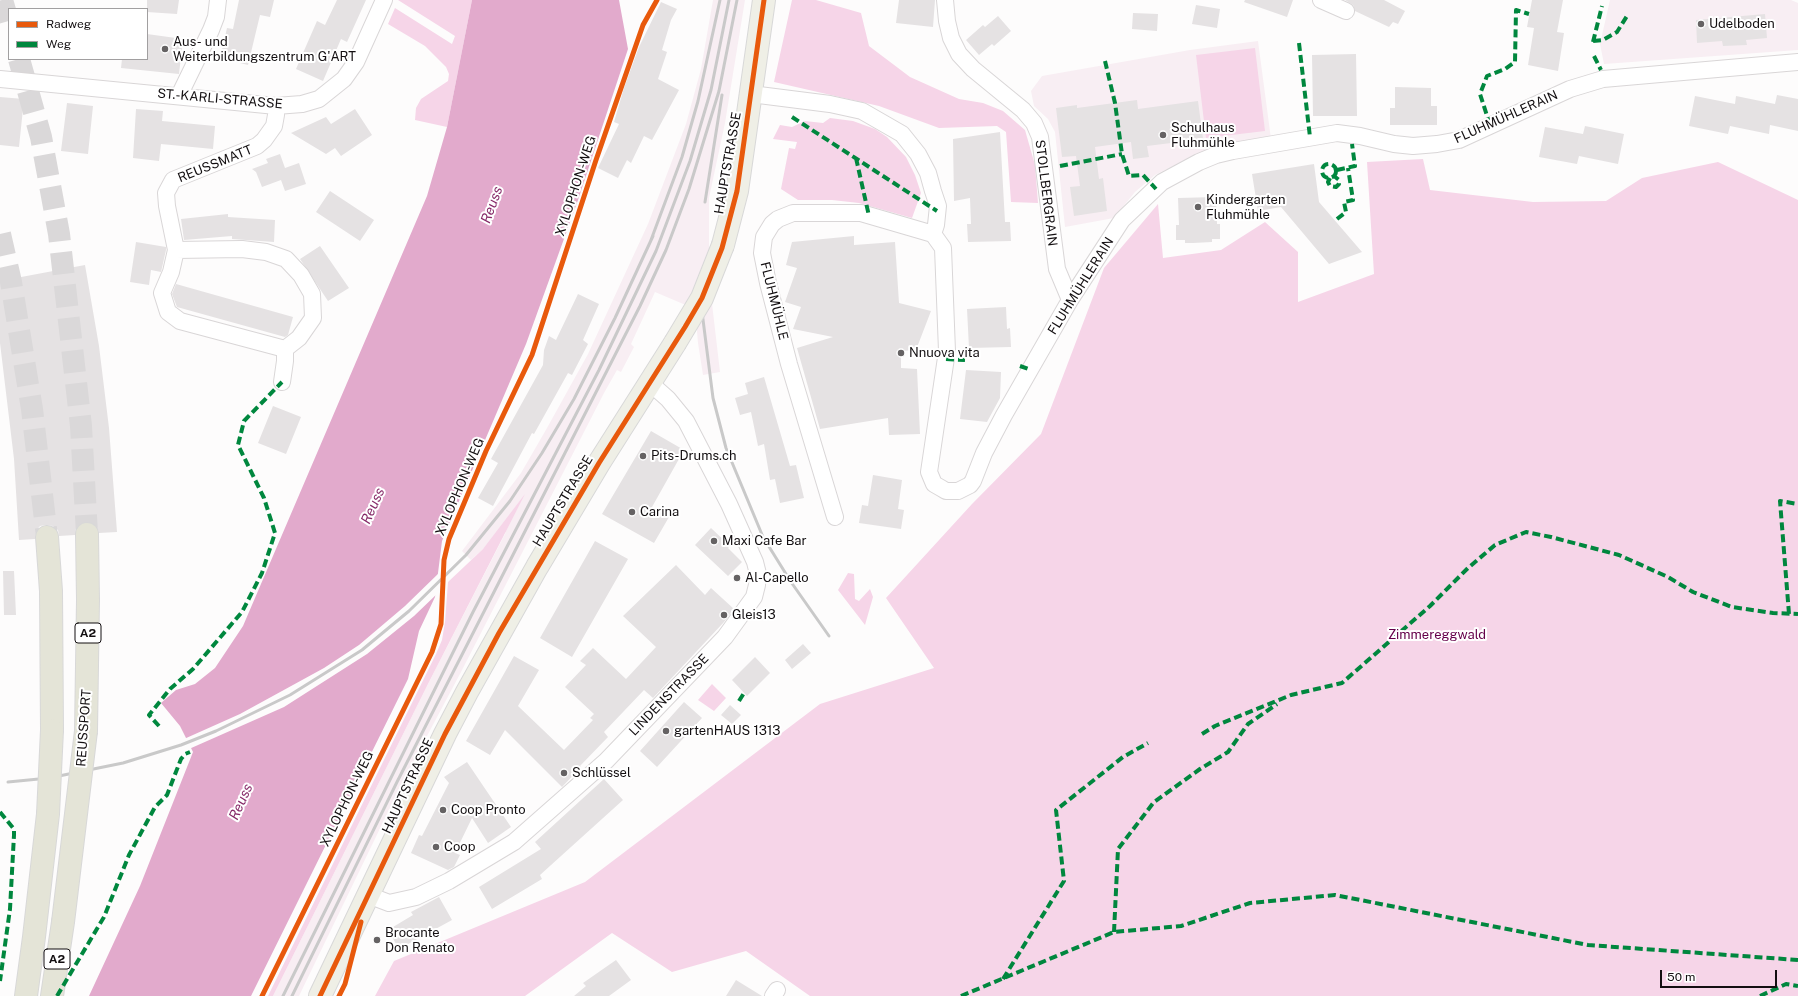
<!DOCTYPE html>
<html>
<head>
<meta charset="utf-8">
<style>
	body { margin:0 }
	#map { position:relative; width:1798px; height:996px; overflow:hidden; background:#fdfcfc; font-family:"Public Sans",sans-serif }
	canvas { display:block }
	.legend { position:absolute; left:8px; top:8px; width:140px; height:52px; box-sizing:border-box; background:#fff; border:1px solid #a19fa0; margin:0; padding:5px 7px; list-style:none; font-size:12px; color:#130f11 }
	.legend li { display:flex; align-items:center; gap:8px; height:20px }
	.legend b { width:20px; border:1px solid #a19fa0 }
	.scale { position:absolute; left:1660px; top:970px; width:117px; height:18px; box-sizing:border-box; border:2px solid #130f11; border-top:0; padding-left:5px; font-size:12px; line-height:14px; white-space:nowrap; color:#130f11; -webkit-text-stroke:3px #fff; paint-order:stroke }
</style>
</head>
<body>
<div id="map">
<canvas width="1798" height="996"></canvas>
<ul class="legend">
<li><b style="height:5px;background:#e8590c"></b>Radweg</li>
<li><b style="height:5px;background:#00873e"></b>Weg</li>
</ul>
<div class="scale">50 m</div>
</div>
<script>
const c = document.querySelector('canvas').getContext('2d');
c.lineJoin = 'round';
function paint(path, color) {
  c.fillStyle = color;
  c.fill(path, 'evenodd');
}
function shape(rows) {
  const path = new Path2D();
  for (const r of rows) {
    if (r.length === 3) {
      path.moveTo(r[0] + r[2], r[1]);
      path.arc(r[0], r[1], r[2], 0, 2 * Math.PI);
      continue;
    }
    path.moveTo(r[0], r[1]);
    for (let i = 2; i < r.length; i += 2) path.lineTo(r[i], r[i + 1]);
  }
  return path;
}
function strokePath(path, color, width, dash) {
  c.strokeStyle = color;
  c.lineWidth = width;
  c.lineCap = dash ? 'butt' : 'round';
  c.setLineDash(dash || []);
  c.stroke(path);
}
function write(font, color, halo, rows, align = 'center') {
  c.font = font + ' "Public Sans",sans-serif';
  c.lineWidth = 4;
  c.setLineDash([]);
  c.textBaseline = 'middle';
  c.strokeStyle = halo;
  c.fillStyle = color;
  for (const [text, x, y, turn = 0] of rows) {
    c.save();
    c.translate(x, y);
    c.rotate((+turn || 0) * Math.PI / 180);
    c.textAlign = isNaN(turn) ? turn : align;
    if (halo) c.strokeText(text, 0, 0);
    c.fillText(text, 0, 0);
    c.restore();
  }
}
paint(shape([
	[713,0,745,0,725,123,709,198,709,278,720,372,703,375,698,343,695,309,655,292,631,344,634,347,621,372,617,370,604,393,461,672,401,785,299,996,273,996,428,684,506,532,483,549,471,560,462,551,521,473,547,428,588,354,648,224,686,124,701,69],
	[1610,0,1791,0,1798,3,1798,50,1604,64,1600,44],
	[1258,41,1271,139,1216,146,1194,156,1155,175,1135,192,1114,218,1065,227,1055,132,1048,119,1034,106,1031,91,1042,76,1190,50]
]), '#f8eef3');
paint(shape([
	[398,0,472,0,447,127,415,120,416,108,421,99,448,81,449,74,446,67,425,46,388,24,395,8,452,44,455,36],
	[792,0,816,0,861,13,869,46,910,77,959,99,983,103,1003,111,1025,130,1035,165,1038,203,1011,202,1006,132,997,126,939,128,879,106,774,82],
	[1255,48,1265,131,1206,138,1196,55],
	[830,118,853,121,875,129,887,137,906,157,915,175,921,193,912,218,859,203,832,200,798,200,781,189,789,148,795,149,797,142,773,139,780,125,792,127,805,121,823,123],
	[1423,159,1430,190,1533,202,1606,201,1642,178,1718,162,1798,200,1798,996,810,996,746,951,672,972,612,933,525,996,375,996,394,961,585,882,820,704,934,668,886,598,972,504,1041,434,1104,268,1158,204,1163,258,1221,250,1265,222,1298,252,1298,302,1374,274,1367,162],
	[525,494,428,684,273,996,268,996,436,654,442,640,445,622,448,582,483,549],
	[848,573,854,574,855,599,859,601,870,589,873,597,865,625,838,590],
	[712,684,726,698,714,711,698,700]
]), '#f6d5e8');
paint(shape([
	[472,0,619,0,628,49,578,200,526,344,442,541,435,597,419,631,408,679,251,996,89,996,140,886,193,752,180,726,161,703,176,690,195,684,215,668,243,626,427,196,447,127]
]), '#e2aacc');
paint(shape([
	[440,572,438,593,414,616,367,654,284,707,189,749,184,739,240,714,324,668,359,645,405,606]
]), '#fdfcfc');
paint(shape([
	[147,0,179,0,177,14,147,12],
	[239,0,274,0,270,17,260,15,248,65,220,58,227,28,233,29],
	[337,0,366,0,347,42,341,39,323,81,296,69,317,21,325,25],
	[899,0,935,0,933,27,896,23],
	[1245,0,1293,0,1287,17,1244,2],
	[1345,0,1384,0,1405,11,1398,24,1393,22,1389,27,1355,11,1353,5],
	[1532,0,1563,0,1557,32,1564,33,1558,71,1528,65,1534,28,1527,27],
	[661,2,677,9,671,20,662,50,667,52,658,79,679,90,652,140,644,136,631,163,627,160,618,178,598,168,619,124,614,122,624,88,639,47],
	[1196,5,1220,9,1217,28,1192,24],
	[1133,13,1158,14,1157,31,1132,29],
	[1765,14,1767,38,1746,40,1747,45,1723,46,1722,41,1697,43,1696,20],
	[998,16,1011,31,994,46,992,44,979,55,966,40,983,25,985,27],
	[147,34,183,39,179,74,121,68,122,59,147,59],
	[1356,54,1357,116,1313,116,1312,55],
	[1395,87,1431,88,1431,106,1437,106,1437,125,1390,125,1390,108,1395,108],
	[1777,95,1798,99,1798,131,1770,125,1769,134,1730,126,1728,134,1689,126,1695,96,1735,104,1736,96,1775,104],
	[0,97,24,99,19,147,0,145],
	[1137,100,1138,109,1198,101,1203,139,1147,146,1149,157,1133,159,1131,142,1095,147,1099,179,1103,178,1107,211,1074,216,1070,187,1080,186,1076,156,1062,157,1056,108,1077,105,1077,108],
	[67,103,93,106,88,154,61,151],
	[136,109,163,111,162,121,215,126,213,149,161,144,159,161,133,158],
	[355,109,372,135,341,156,335,148,326,154,291,133,326,117,331,124],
	[1585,126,1624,134,1618,164,1579,156,1577,164,1539,157,1545,127,1583,134],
	[1000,132,1005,222,1010,222,1011,241,968,242,967,224,971,224,970,198,954,201,953,139],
	[280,154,285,168,299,163,306,184,285,191,281,180,262,187,256,172,252,169,268,163,266,159],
	[1314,164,1319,202,1362,252,1329,264,1281,207,1258,211,1252,174],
	[330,191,374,220,360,241,316,212],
	[1216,197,1217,224,1220,224,1220,239,1212,239,1212,242,1193,243,1185,243,1185,240,1176,240,1176,225,1179,225,1178,198],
	[228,214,228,217,275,220,274,242,232,239,232,236,184,240,181,219],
	[854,236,854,245,895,242,899,303,931,311,916,350,901,351,901,368,917,369,920,434,889,435,888,418,820,429,797,348,833,337,793,329,801,307,785,302,797,268,786,265,792,242],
	[136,242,166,247,166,250,161,272,151,270,149,285,130,282],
	[320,246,349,288,328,301,300,259],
	[85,265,99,346,109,428,117,532,99,533,97,527,93,523,86,522,80,524,76,528,75,535,59,536,58,530,53,526,46,525,40,526,36,531,35,539,19,540,14,459,0,343,0,281],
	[176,284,293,317,288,335,285,337,177,307,172,294],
	[578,294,599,304,583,340,588,344,572,375,568,373,534,434,532,433,493,506,478,498,498,463,491,459,543,365,544,350,549,336,556,340],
	[1006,307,1007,329,1010,328,1011,347,969,348,967,309],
	[966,370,1001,372,1000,398,987,422,960,419],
	[764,377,790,466,796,465,804,498,780,503,775,479,770,480,764,444,758,446,751,412,740,415,735,398,748,394,745,383],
	[273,406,301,417,286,454,258,443],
	[651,431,684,450,652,507,669,517,654,543,602,514],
	[873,475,902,480,898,509,904,510,901,529,859,523,862,505,868,506],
	[711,528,730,546,728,548,742,562,728,576,695,545],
	[595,541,628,559,572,657,540,638],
	[676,565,705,595,711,588,734,609,724,622,653,698,644,690,604,732,608,737,580,766,581,767,562,787,505,730,490,755,466,741,514,656,539,670,518,706,564,750,593,720,590,718,594,714,565,687,586,665,580,661,593,648,626,679,656,647,623,616],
	[3,571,14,571,16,615,4,615],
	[803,644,811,653,792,669,785,660],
	[755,657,770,673,747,696,732,680],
	[684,702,702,718,657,767,640,751],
	[730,705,741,715,732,724,721,715],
	[467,762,511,827,488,843,472,818,455,853,460,855,454,867,448,870,411,853,419,835,422,836,449,783,444,777],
	[604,779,623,800,540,875,542,879,492,909,479,887,541,849,535,842],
	[439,897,452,920,399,949,388,930,413,915,411,912],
	[616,960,631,980,609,996,574,996,586,986,583,983],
	[736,980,762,996,726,996]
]), '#e5e2e3');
strokePath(shape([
	[2,0,9,24],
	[19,59,41,137,59,234,81,426,87,534],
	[0,234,11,282,32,409,47,537]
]), '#dad8d9', 22, [22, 11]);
const minor = shape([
	[945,0,947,21,951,38,959,54,973,69,1023,110,1034,123,1040,137,1057,269,1070,300],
	[1321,0,1346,11],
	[0,79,276,106,302,104,319,99,344,79,356,62,384,0],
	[751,94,830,104,862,111,902,134,918,154,928,173,933,191,938,206,936,225,933,234],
	[179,96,211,30,216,17,218,0],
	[276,106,276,115,274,126,264,140,257,146,173,180,166,193,167,206,176,250,171,272,162,293,168,312,180,321,285,349,285,361,282,382],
	[933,234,943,248,947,351,929,472,934,484,941,488,946,491,958,491,970,485,973,481,984,453,1004,415,1070,300,1122,220,1162,182,1199,162,1216,155,1233,151,1337,133,1360,136,1394,144,1413,146,1437,144,1459,140,1570,89,1603,79,1798,62],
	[176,250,242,249,266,252,286,259,301,275,312,294,313,318,299,338,285,349],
	[835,517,789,364,768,283,762,253,764,237,772,224,778,219,793,213,861,213,933,234],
	[368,895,389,903,416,897,449,881,514,842,606,761,725,637,754,597,757,585,758,574,755,562,729,504,686,421,668,399,650,383],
	[773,996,777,990]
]);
const primary = shape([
	[723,245,737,191,764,0],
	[320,996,445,734,467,692,537,567,599,463,675,343]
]);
const motorway = shape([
	[47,537,51,591,52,730],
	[86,731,88,600,87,534],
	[26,996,34,937,48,814],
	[52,996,63,922]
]);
strokePath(minor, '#d9d6d7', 18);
strokePath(primary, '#d8d8d8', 24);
strokePath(motorway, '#d8d8d8', 24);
strokePath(minor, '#fff', 16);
strokePath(primary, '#efefe6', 22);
strokePath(motorway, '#e4e4d7', 22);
strokePath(shape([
	[705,202,722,95],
	[651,240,682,157,698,101,720,0],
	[701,304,713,398,726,448,763,537,791,582,829,636],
	[8,782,49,778,123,763,181,745,216,731,290,695,362,650,409,611,466,555,510,501,542,453,574,399,615,318,653,236],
	[283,996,473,612,599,370,656,251,690,161,711,90,729,0],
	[292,996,397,782,640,306,666,250,689,189,719,91,737,0]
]), '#c9c9c9', 3);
const primaryBridge = shape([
	[675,343,702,298,723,245]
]);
const motorwayBridge = shape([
	[48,814,52,730],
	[63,922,86,731]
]);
strokePath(primaryBridge, '#d8d8d8', 24, []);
strokePath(motorwayBridge, '#d8d8d8', 24, []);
strokePath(primaryBridge, '#efefe6', 22);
strokePath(motorwayBridge, '#e4e4d7', 22);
strokePath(shape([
	[1593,41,1603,40,1617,32,1627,16],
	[1593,42,1602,6],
	[1299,43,1310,137],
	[1594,56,1601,70],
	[1105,61,1115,103,1122,154,1129,176,1143,175,1156,189],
	[792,117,937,211],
	[1490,125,1480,94,1487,76,1505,69,1515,62,1516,10,1529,14],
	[856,158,869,216],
	[1329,171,7],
	[1060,166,1122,154],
	[1337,170,1355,166,1352,144],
	[1330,178,1328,182,1330,186,1336,187,1339,184,1339,180,1334,176],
	[1337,219,1346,212,1344,202,1353,200,1348,168],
	[946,359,965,360],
	[1020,366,1031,370],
	[1789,614,1780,501,1798,504],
	[739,701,744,693],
	[159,726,149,715,170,689,193,669,242,612,262,573,275,533,264,498,238,445,244,421,282,382],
	[1202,734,1215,726,1291,695,1342,683,1430,606,1468,568,1495,545,1526,532,1551,537,1619,555,1668,577,1693,592,1732,607,1773,613,1798,614],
	[0,812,14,829,14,835,10,909,0,981],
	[1114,932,1118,849,1154,802,1200,769,1228,752,1248,724,1277,704],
	[1003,979,1064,881,1056,810,1123,757,1148,743],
	[57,996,104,917,129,855,155,807,167,795,181,759,185,754,190,752],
	[961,996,1114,932,1181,926,1250,903,1335,895,1588,945,1798,960],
	[1760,996,1786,984,1798,986]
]), '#00873e', 4, [8, 4]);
strokePath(shape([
	[262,996,432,652,441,624,444,560,449,539,486,451,532,355,596,160,643,25,657,0],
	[320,996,445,734,499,633,599,463,685,327,702,298,722,248,737,191,764,0],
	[339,996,345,984,361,922]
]), '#e8590c', 5);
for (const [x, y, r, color] of [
	[1701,24,4,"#656263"],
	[165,49,4,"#656263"],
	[1163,135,4,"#656263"],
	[1198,207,4,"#656263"],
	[901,353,4,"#656263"],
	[643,456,4,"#656263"],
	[632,512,4,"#656263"],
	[714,541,4,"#656263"],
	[737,578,4,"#656263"],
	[724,615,4,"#656263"],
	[666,731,4,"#656263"],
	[564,773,4,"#656263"],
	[443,810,4,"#656263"],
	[436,847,4,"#656263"],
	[377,940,4,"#656263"]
]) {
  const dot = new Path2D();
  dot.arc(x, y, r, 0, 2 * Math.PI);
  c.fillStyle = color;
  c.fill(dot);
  strokePath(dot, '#fff', 1.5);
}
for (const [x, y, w] of [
	[88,633,26],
	[57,959,26]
]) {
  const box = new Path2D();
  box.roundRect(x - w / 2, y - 10, w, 20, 3);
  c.fillStyle = '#fff';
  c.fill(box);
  strokePath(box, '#130f11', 1);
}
write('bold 12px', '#130f11', null, [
	["A2",88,633],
	["A2",57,959]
]);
write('13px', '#130f11', '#fff', [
	["Udelboden",1709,24],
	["Aus- und",173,42],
	["Weiterbildungszentrum G'ART",173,57],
	["Schulhaus",1171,128],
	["Fluhmühle",1171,143],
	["Kindergarten",1206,200],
	["Fluhmühle",1206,215],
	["Nnuova vita",909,353],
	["Pits-Drums.ch",651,456],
	["Carina",640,512],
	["Maxi Cafe Bar",722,541],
	["Al-Capello",745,578],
	["Gleis13",732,615],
	["gartenHAUS 1313",674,731],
	["Schlüssel",572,773],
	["Coop Pronto",451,810],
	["Coop",444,847],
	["Brocante",385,933],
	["Don Renato",385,948]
], 'left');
write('13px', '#130f11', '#fff', [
	["ST.-KARLI-STRASSE",220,99,5],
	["FLUHMÜHLERAIN",1506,117,-24],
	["HAUPTSTRASSE",728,163,-80],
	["REUSSMATT",215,164,-22],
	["XYLOPHON-WEG",576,186,-72],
	["STOLLBERGRAIN",1046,193,83],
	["FLUHMÜHLERAIN",1081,286,-58],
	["FLUHMÜHLE",774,301,76],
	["XYLOPHON-WEG",460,487,-67],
	["HAUPTSTRASSE",563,501,-59],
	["LINDENSTRASSE",669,695,-46],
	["REUSSPORT",84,728,-86],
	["HAUPTSTRASSE",408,786,-65],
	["XYLOPHON-WEG",347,799,-64]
]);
write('13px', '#64004a', '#fff', [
	["Zimmereggwald",1437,635]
]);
write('italic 14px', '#852867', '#fff', [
	["Reuss",492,205,-70],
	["Reuss",373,506,-66],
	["Reuss",241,802,-66]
]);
</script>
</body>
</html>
